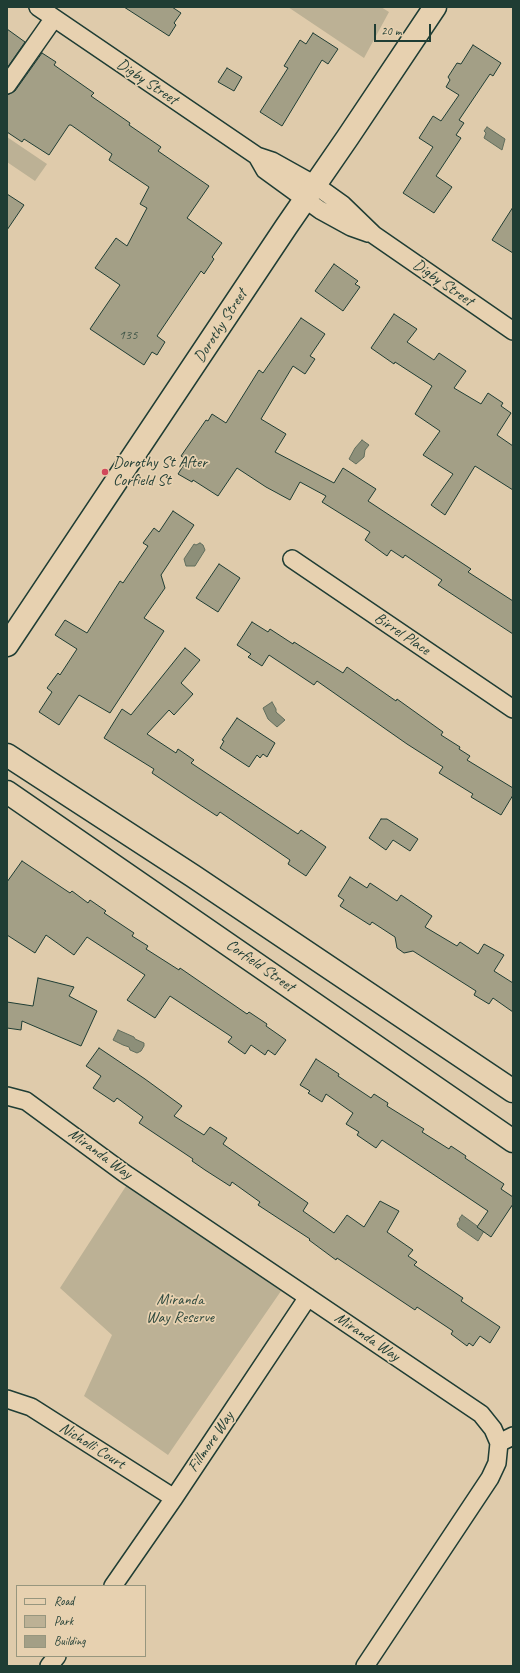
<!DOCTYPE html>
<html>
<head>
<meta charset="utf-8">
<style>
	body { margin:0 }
	#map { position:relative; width:520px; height:1673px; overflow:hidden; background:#dfcbab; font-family:Caveat,sans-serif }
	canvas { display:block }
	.frame { position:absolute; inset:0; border:8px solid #1f3d34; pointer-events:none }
	.legend { position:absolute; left:16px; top:1585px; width:130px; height:72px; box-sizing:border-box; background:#e7d1b0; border:1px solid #97967e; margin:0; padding:5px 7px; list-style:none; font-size:12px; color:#1f3d34 }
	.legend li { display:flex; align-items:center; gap:8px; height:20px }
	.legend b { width:20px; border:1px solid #97967e }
	.scale { position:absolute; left:374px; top:24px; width:57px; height:18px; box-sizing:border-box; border:2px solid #1f3d34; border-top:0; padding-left:5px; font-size:12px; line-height:14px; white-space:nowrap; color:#1f3d34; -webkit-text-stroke:3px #e7d1b0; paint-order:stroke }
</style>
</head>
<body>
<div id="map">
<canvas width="520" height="1673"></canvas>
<div class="frame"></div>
<ul class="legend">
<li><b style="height:5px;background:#e7d1b0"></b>Road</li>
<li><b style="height:11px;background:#bcb195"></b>Park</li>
<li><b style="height:11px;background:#a39f86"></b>Building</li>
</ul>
<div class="scale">20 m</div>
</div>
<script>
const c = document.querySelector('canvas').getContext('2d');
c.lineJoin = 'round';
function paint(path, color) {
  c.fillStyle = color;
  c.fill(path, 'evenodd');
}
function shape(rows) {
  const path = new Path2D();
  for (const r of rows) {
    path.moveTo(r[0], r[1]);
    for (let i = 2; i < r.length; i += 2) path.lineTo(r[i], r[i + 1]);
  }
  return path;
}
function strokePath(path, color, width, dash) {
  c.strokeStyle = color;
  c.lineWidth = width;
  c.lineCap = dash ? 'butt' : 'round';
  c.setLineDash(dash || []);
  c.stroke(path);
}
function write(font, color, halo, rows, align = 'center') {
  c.font = font + ' Caveat,sans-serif';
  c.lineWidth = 3.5;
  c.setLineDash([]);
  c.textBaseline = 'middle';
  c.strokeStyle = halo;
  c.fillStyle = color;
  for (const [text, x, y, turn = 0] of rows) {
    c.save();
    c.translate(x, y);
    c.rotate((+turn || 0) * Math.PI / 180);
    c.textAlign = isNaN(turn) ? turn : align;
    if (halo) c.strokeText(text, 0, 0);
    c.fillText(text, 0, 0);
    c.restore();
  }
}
paint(shape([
	[288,7,381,7,389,12,364,58],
	[7,137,47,164,35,181,7,162],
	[128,1183,281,1291,168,1455,84,1396,112,1335,60,1288]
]), '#bcb195');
const water = shape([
	[487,127,505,139,502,150,484,138,486,133,484,131,487,127],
	[362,440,369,445,365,450,364,457,356,464,349,459,355,448,362,440],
	[200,543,203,545,205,550,195,566,186,566,184,559,194,544,196,545,200,543],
	[272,702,276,709,276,712,285,720,277,727,268,719,263,708,272,702],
	[118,1030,134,1037,135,1039,144,1043,144,1046,141,1051,137,1053,130,1050,129,1047,123,1045,113,1040,118,1030],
	[462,1215,484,1231,478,1241,458,1227,457,1224,460,1220,459,1219,462,1215]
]);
paint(water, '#8d8f79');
strokePath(water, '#616e5d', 1);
const building = shape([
	[124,7,172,7,181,13,174,23,176,25,169,36,124,7],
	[7,29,25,42,7,68,7,29],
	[313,33,338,49,328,64,322,60,282,126,260,112,288,68,284,66,300,40,306,44,313,33],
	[473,45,501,63,493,76,490,74,459,120,464,123,456,135,461,138,436,176,452,187,434,213,403,193,433,147,419,138,433,116,441,121,459,95,446,87,450,80,448,77,457,63,461,64,473,45],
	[42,53,56,62,54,65,94,93,91,96,130,123,129,125,161,147,158,151,209,186,187,218,222,243,212,257,214,259,204,274,201,271,157,336,165,342,157,355,152,352,144,365,90,329,120,285,95,268,116,238,127,246,147,208,140,204,149,187,109,160,112,154,71,125,69,125,49,155,24,139,22,142,7,132,7,95,15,91,42,53],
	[227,68,242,77,234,91,218,82,227,68],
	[7,194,24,205,7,230,7,194],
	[513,207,513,253,492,240,513,207],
	[334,264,358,281,355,284,360,287,343,311,315,291,334,264],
	[394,314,417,329,407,342,434,360,439,353,466,371,454,388,481,404,488,393,503,403,501,406,511,413,497,435,513,446,513,490,475,466,445,515,431,505,453,474,423,455,440,431,415,414,432,386,395,362,394,364,371,348,394,314],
	[301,318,325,334,310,356,315,359,305,374,293,366,261,419,286,434,275,452,334,483,343,468,376,489,368,501,471,569,468,572,513,601,513,634,438,585,442,580,405,555,403,558,391,550,387,556,365,540,370,532,322,502,326,496,300,482,290,500,266,487,237,468,218,496,193,480,192,482,178,474,187,460,181,456,206,420,208,421,212,414,226,423,259,370,263,373,301,318],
	[173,511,194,525,161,575,165,588,144,618,164,631,110,713,79,695,59,725,39,712,52,692,47,688,58,673,60,675,77,649,55,635,65,620,87,633,120,581,123,583,148,546,143,543,154,528,159,532,173,511],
	[219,564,240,578,218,612,196,598,219,564],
	[252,622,268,632,270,629,293,644,294,642,343,673,347,667,396,701,397,699,443,732,441,735,460,747,459,749,470,756,467,760,513,788,513,795,501,815,471,797,473,794,439,773,443,767,407,744,317,681,314,685,269,655,262,666,248,657,251,654,237,645,252,622],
	[185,648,200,660,181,683,193,694,174,715,169,710,147,734,176,753,178,749,194,760,191,763,298,834,301,830,326,847,306,876,288,864,290,860,220,812,217,816,191,799,152,773,154,769,104,738,122,709,131,715,185,648],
	[237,718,275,743,267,757,263,754,260,758,257,755,249,767,220,748,224,741,222,740,237,718],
	[381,819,387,819,418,839,410,851,393,840,386,850,369,838,381,819],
	[22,861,70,893,72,891,88,903,90,900,106,911,104,913,134,933,132,936,148,946,146,949,179,970,180,968,247,1014,249,1012,267,1024,266,1026,286,1040,275,1055,268,1050,265,1055,251,1045,245,1054,228,1042,232,1037,170,996,155,1018,127,1000,145,975,87,937,74,955,46,935,35,953,7,935,7,882,22,861],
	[350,877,367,888,370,883,397,901,401,895,432,916,425,927,457,946,460,942,478,954,484,944,504,955,494,971,513,983,513,1012,493,998,489,1004,474,995,476,991,413,951,404,953,397,948,395,937,372,922,370,925,340,906,344,900,338,896,350,877],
	[38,978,74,987,69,996,97,1011,81,1046,22,1021,21,1030,7,1028,7,1002,33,1006,38,978],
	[99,1048,145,1079,182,1106,174,1116,204,1135,210,1127,227,1138,223,1144,308,1203,303,1211,334,1233,347,1215,364,1227,380,1201,399,1211,387,1232,413,1250,408,1256,417,1262,414,1265,463,1298,461,1301,500,1327,490,1343,480,1336,473,1346,469,1343,467,1346,451,1334,453,1331,417,1307,415,1310,337,1258,336,1260,309,1240,310,1239,258,1205,260,1202,232,1182,230,1186,205,1170,192,1161,193,1159,139,1123,143,1117,117,1098,114,1102,93,1088,101,1076,86,1066,99,1048],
	[316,1059,339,1074,338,1076,371,1098,374,1094,388,1103,387,1106,424,1129,422,1132,449,1149,451,1146,466,1156,465,1158,504,1184,501,1189,513,1197,513,1204,491,1237,477,1227,488,1211,382,1140,376,1148,357,1135,359,1132,346,1124,353,1113,326,1094,322,1102,308,1093,310,1091,300,1085,316,1059]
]);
paint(building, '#a39f86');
strokePath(building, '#1f3d34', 1);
const minor = shape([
	[38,7,257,156,272,161,315,185,343,205,374,235,513,331],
	[7,85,54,18],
	[257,156,265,170,320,210,351,227,368,233],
	[292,559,513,709],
	[7,1096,26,1101,124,1173,481,1414,493,1429,499,1443,497,1463,490,1478,365,1666],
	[7,1399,31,1407,174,1498],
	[499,1443,513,1436],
	[113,1586,174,1498,308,1297],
	[49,1666,57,1656]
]);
const secondary = shape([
	[7,645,286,227,348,137,435,7]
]);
const primary = shape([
	[7,755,193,876,513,1091],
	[7,792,513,1141]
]);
strokePath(minor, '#1f3d34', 20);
strokePath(secondary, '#1f3d34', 25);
strokePath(primary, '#1f3d34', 25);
strokePath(minor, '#e7d1b0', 17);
strokePath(secondary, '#e7d1b0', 22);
strokePath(primary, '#e7d1b0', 22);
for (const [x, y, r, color] of [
	[105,472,4,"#d1495b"]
]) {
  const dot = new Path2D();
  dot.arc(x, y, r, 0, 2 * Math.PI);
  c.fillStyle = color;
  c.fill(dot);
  strokePath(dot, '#e7d1b0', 1.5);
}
write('14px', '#405648', null, [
	["135",128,335]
]);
write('16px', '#1f3d34', '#e7d1b0', [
	["Digby Street",147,82,34],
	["Digby Street",443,283,35],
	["Dorothy Street",221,326,-57],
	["Birrel Place",402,634,34],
	["Corfield Street",260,966,35],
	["Miranda Way",100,1154,36],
	["Miranda Way",367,1337,34],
	["Fillmore Way",211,1442,-56],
	["Nicholli Court",92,1446,32]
]);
write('16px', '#1f3d34', '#e7d1b0', [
	["Dorothy St After",113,463],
	["Corfield St",113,481]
], 'left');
write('16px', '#2f493e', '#e7d1b0', [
	["Miranda",180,1300],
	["Way Reserve",180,1318]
]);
</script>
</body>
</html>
